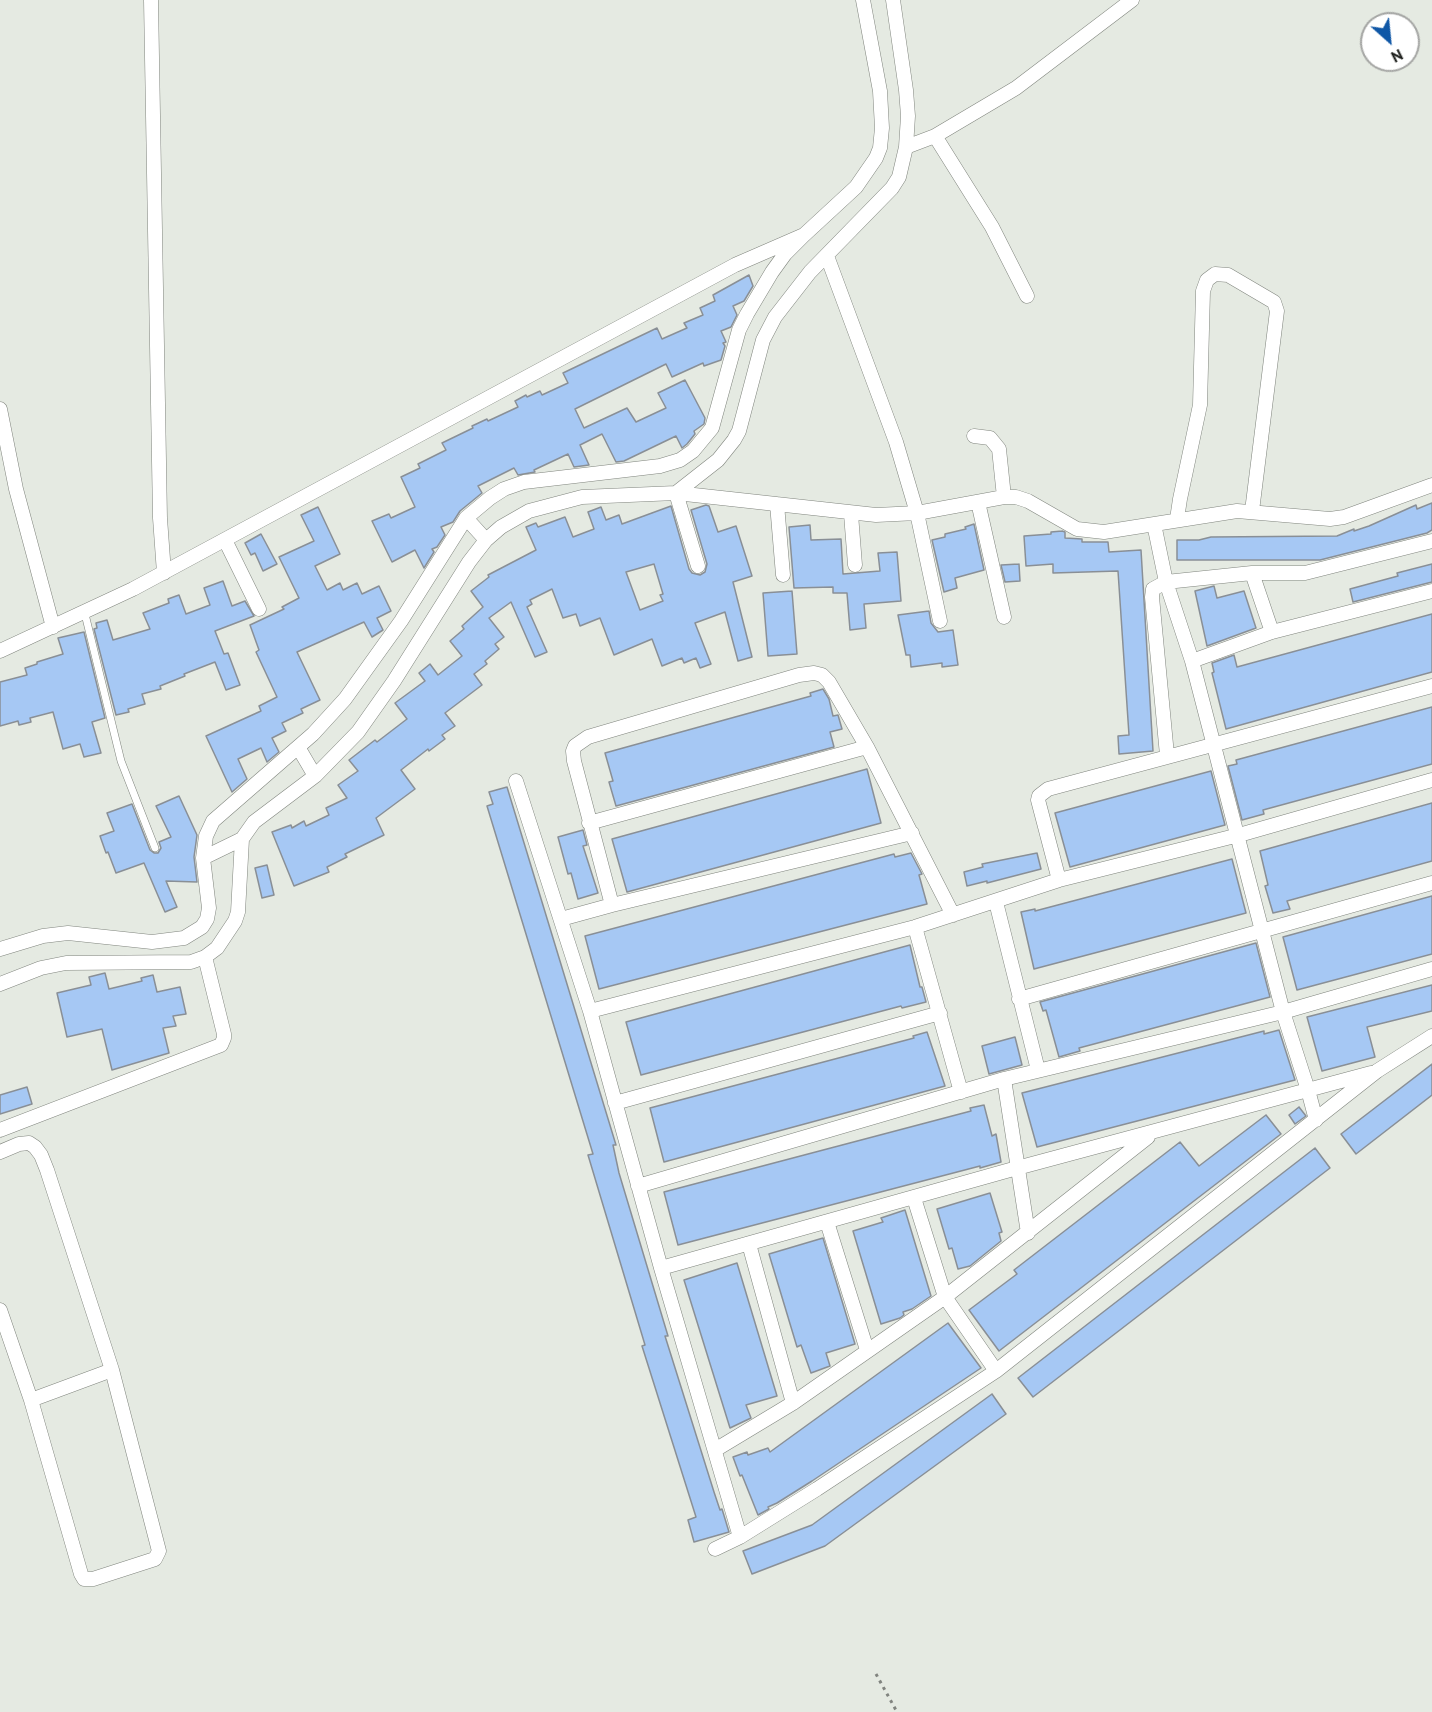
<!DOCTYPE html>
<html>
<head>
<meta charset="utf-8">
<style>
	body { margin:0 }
	#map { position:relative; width:1432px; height:1712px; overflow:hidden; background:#e5eae2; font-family:"PT Sans",sans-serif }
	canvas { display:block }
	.north { position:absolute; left:1360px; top:12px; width:60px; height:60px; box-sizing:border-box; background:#fff; border:2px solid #a4a5a3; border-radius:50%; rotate:153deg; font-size:16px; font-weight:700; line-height:24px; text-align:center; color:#1b1d1a }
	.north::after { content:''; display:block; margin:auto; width:21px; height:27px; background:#0f57a6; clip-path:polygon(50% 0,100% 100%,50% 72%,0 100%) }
</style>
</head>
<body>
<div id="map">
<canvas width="1432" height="1712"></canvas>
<div class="north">N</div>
</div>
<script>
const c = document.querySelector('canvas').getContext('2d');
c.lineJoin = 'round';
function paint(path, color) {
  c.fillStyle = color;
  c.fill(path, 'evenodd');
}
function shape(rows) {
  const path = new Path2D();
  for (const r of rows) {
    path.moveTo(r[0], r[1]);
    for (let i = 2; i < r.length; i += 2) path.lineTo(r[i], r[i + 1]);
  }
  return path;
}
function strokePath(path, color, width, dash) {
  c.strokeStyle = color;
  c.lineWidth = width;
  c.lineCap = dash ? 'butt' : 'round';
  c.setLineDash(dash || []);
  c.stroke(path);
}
const building = shape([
	[749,275,753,286,744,301,733,306,737,315,731,327,721,331,726,342,723,343,725,346,721,360,704,366,703,363,672,377,666,364,575,409,584,428,627,408,636,422,666,408,658,393,685,380,705,418,704,424,694,431,695,434,687,444,682,448,676,436,624,461,616,462,602,434,580,445,589,465,574,467,568,454,534,470,535,472,518,475,514,468,478,486,482,493,460,511,453,522,441,527,445,535,437,547,432,549,434,552,424,568,415,550,392,562,372,521,389,514,391,518,415,507,401,477,420,468,418,464,446,450,442,443,473,428,472,426,487,419,488,421,518,407,515,401,526,395,527,397,540,391,542,395,568,383,563,373,657,328,662,339,687,328,684,323,703,315,700,308,715,301,713,295,749,275],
	[1432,503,1432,530,1427,533,1320,560,1177,560,1177,540,1199,540,1211,537,1337,536,1354,529,1354,531,1369,526,1416,505,1417,509,1432,503],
	[706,505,709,506,718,532,736,526,752,576,733,582,752,657,738,661,725,612,695,623,711,664,700,668,696,658,684,663,682,658,662,666,652,639,614,655,600,618,580,626,576,614,563,618,552,589,530,600,532,604,527,607,547,652,535,657,511,602,489,618,504,637,495,644,499,649,485,661,487,664,474,674,482,685,445,713,455,726,442,735,445,739,429,751,428,749,401,770,415,789,376,818,384,835,345,854,347,857,327,867,329,872,294,886,272,832,291,825,292,828,304,821,306,826,329,815,326,808,347,798,338,785,358,771,349,760,375,740,377,742,407,719,395,703,425,681,419,673,430,664,438,675,462,656,450,641,464,629,462,626,483,607,471,591,489,577,488,575,536,550,526,527,536,523,538,527,565,517,573,537,594,529,588,512,601,507,606,520,619,515,622,524,671,506,689,569,692,573,700,575,705,572,707,564,691,510,706,505],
	[654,564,663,594,660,595,663,601,640,610,626,572,654,564],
	[318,507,340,554,315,566,327,590,340,583,343,590,357,583,362,594,379,586,391,611,377,618,383,630,372,637,364,622,297,652,320,700,301,709,303,713,282,723,286,731,272,738,279,752,267,762,261,748,238,759,247,779,232,792,206,736,261,711,259,706,277,697,256,652,259,650,250,625,284,609,282,607,299,598,279,557,314,541,301,515,318,507],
	[974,524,984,570,955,578,957,588,944,592,932,540,945,537,945,534,966,529,965,527,974,524],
	[810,525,811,540,841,539,843,574,880,571,878,553,897,552,901,601,864,604,866,628,850,630,847,593,833,593,833,587,794,588,789,527,810,525],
	[1062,531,1065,532,1065,538,1082,539,1082,542,1108,542,1109,552,1141,550,1153,751,1119,754,1118,736,1129,735,1118,571,1053,573,1053,564,1026,566,1024,536,1051,534,1051,532,1062,531],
	[261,534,277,564,263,571,255,553,251,555,245,543,261,534],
	[1019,564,1020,581,1005,582,1001,565,1019,564],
	[1432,564,1432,582,1353,602,1350,589,1398,576,1397,573,1432,564],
	[223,581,232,606,245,601,254,616,215,631,224,654,228,653,240,685,226,690,215,662,184,674,185,676,160,686,161,689,142,694,145,704,128,709,129,712,116,715,94,629,97,628,96,623,107,620,113,640,150,629,143,613,169,603,168,599,179,595,186,614,210,605,204,588,223,581],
	[1214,586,1217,598,1244,591,1256,628,1207,646,1195,591,1214,586],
	[792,591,797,654,768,656,763,593,792,591],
	[929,611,931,623,938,632,953,630,958,665,942,667,942,663,911,667,910,655,906,655,898,615,929,611],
	[1432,614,1432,672,1226,729,1212,673,1214,672,1212,663,1234,655,1237,667,1432,614],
	[84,632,105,718,92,722,101,753,84,757,80,744,63,749,53,712,30,718,31,722,19,725,18,721,0,726,0,682,27,675,25,668,37,664,37,662,63,654,58,638,84,632],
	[823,689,829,699,833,716,838,715,842,729,830,732,834,747,616,806,609,782,613,781,605,753,811,696,810,693,823,689],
	[1432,707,1432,764,1263,810,1264,814,1242,820,1228,766,1237,764,1236,760,1432,707],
	[867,769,881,823,627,892,612,839,867,769],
	[1211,771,1225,825,1070,867,1055,813,1211,771],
	[507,787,616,1145,613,1145,619,1173,668,1336,665,1336,714,1492,720,1510,722,1509,729,1532,694,1542,688,1520,696,1517,642,1346,645,1345,588,1155,593,1154,487,806,493,804,489,792,507,787],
	[179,796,197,835,194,857,197,882,166,881,177,907,165,912,144,863,116,873,108,852,106,853,100,836,114,831,107,813,132,804,150,850,154,853,158,853,161,848,159,842,171,837,156,806,179,796],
	[1432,803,1432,861,1287,901,1290,909,1273,913,1265,886,1268,885,1260,851,1432,803],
	[583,830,587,845,583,846,598,893,578,899,571,873,568,874,558,837,583,830],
	[911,853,922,874,919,875,927,904,599,989,585,936,894,854,895,857,911,853],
	[1037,853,1041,869,987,883,987,881,967,886,964,872,983,867,982,864,1037,853],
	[1232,859,1246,913,1034,969,1021,912,1035,909,1035,911,1232,859],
	[267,865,274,895,262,898,255,868,267,865],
	[1432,896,1432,954,1297,990,1283,937,1432,896],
	[1256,943,1270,997,1079,1048,1080,1051,1059,1057,1046,1010,1043,1011,1040,1002,1256,943],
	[910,945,920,987,922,987,926,1002,902,1008,901,1006,641,1075,626,1022,910,945],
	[105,973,109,989,142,981,141,978,153,975,157,992,180,987,186,1014,173,1016,176,1026,163,1028,169,1053,112,1070,102,1029,67,1037,57,993,91,985,89,977,105,973],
	[1432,985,1432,1011,1367,1027,1375,1057,1322,1071,1307,1017,1432,985],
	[1279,1030,1295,1080,1037,1147,1022,1093,1264,1031,1264,1034,1279,1030],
	[927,1032,945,1086,664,1162,650,1108,914,1038,913,1036,927,1032],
	[1015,1037,1022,1065,989,1074,982,1046,1015,1037],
	[1432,1064,1432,1095,1356,1154,1341,1134,1432,1064],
	[27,1087,32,1104,0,1114,0,1095,27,1087],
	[984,1105,992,1136,996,1134,1001,1162,980,1168,980,1166,678,1245,664,1192,971,1111,970,1108,984,1105],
	[1299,1107,1306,1116,1295,1124,1289,1115,1299,1107],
	[1266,1115,1281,1134,999,1351,969,1310,1017,1274,1014,1270,1180,1142,1199,1166,1266,1115],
	[1315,1148,1330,1168,1033,1397,1018,1378,1315,1148],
	[990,1193,1002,1232,999,1233,1001,1241,970,1266,958,1269,952,1248,949,1249,937,1209,990,1193],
	[905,1210,931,1296,912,1309,903,1312,904,1315,900,1318,881,1324,853,1231,883,1222,881,1218,905,1210],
	[823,1238,855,1344,826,1353,830,1366,811,1373,801,1345,797,1347,769,1254,823,1238],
	[737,1263,777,1396,746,1405,751,1418,730,1428,684,1280,737,1263],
	[948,1323,981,1368,812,1481,777,1503,768,1507,769,1509,758,1515,742,1475,740,1476,733,1457,747,1452,748,1455,768,1448,770,1452,948,1323],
	[992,1394,1006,1414,825,1546,752,1574,743,1551,812,1525,992,1394]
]);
paint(building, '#a6c8f4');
strokePath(building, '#898f96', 1.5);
const lane = shape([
	[84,610,121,761,155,848]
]);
const street = shape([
	[151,0,160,518,164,573],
	[935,136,992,227,1027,296],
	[906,147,935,136,1016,88,1132,0],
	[827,256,896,442,917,513,940,621],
	[0,409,16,489,53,627],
	[974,436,990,438,999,449,1004,497],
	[676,493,718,460,734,440,739,431,763,340,775,317,810,272,892,188,899,177,906,147,908,116,906,90,893,0],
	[676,493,698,566],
	[978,502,1004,617],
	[777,504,783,575],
	[851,514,855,565],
	[466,518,486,540],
	[1177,519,1180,499,1200,405,1203,291,1207,280,1215,274,1228,275,1274,302,1277,311,1252,511],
	[1154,524,1166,582,1192,661,1283,1012,1308,1090,1316,1120],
	[225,540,259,609],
	[1252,573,1272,632],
	[0,651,133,589,735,265,804,235,856,187,876,158,880,148,882,128,880,91,863,0],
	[1192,661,1272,632,1432,591],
	[298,747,315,776],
	[1167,755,1152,597,1153,589,1166,582,1252,573,1305,573,1432,541],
	[516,781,590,1011,661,1268,740,1537],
	[589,823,867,747],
	[203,858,242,839],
	[1059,880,1038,800,1039,796,1048,789,1432,686],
	[996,902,1038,1070],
	[612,905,574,761,573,751,575,746,588,737,799,675,814,673,822,675,829,682,867,747,953,915],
	[561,919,612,905,912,833],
	[915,927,961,1092],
	[0,949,43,936,68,933,152,942,184,938,202,927,207,919,209,908,203,858,206,836,213,821,313,734,345,699,401,621,466,518,490,498,504,489,524,482,660,466,680,460,693,451,712,428,739,330,747,314,772,272,785,254,804,235],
	[0,984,41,968,66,963,191,962,205,957,217,948,235,921,238,912,242,839,254,822,315,776,358,732,394,681,469,562,486,540,501,527,529,511,582,497,676,493,876,515,917,513,1004,497,1016,497,1028,501,1077,529,1104,532,1237,511,1330,519,1344,517,1432,485],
	[1019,999,1432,883],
	[590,1011,915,927,1059,880,1239,835,1432,780],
	[1004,1079,1028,1233],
	[615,1103,940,1013],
	[0,1130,221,1045,224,1038,224,1034,205,957],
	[0,1152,19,1144,29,1143,35,1147,41,1155,47,1170,112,1370,159,1551,155,1559,93,1579,84,1579,81,1574,31,1400,0,1310],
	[638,1186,1004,1079,1283,1012,1432,969],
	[914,1198,945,1297,996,1371],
	[827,1222,867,1350],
	[749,1244,793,1403],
	[661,1268,1017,1168,1371,1073],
	[31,1400,112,1370],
	[715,1450,793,1403,945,1297,1148,1137],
	[715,1549,740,1537,817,1489,996,1371,1377,1071,1432,1036]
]);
strokePath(lane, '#80857e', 8);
strokePath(street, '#80857e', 15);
strokePath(shape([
	[876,1674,897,1712]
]), '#81847f', 3, [3, 4.5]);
strokePath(lane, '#fff', 7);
strokePath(street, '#fff', 14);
</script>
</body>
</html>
